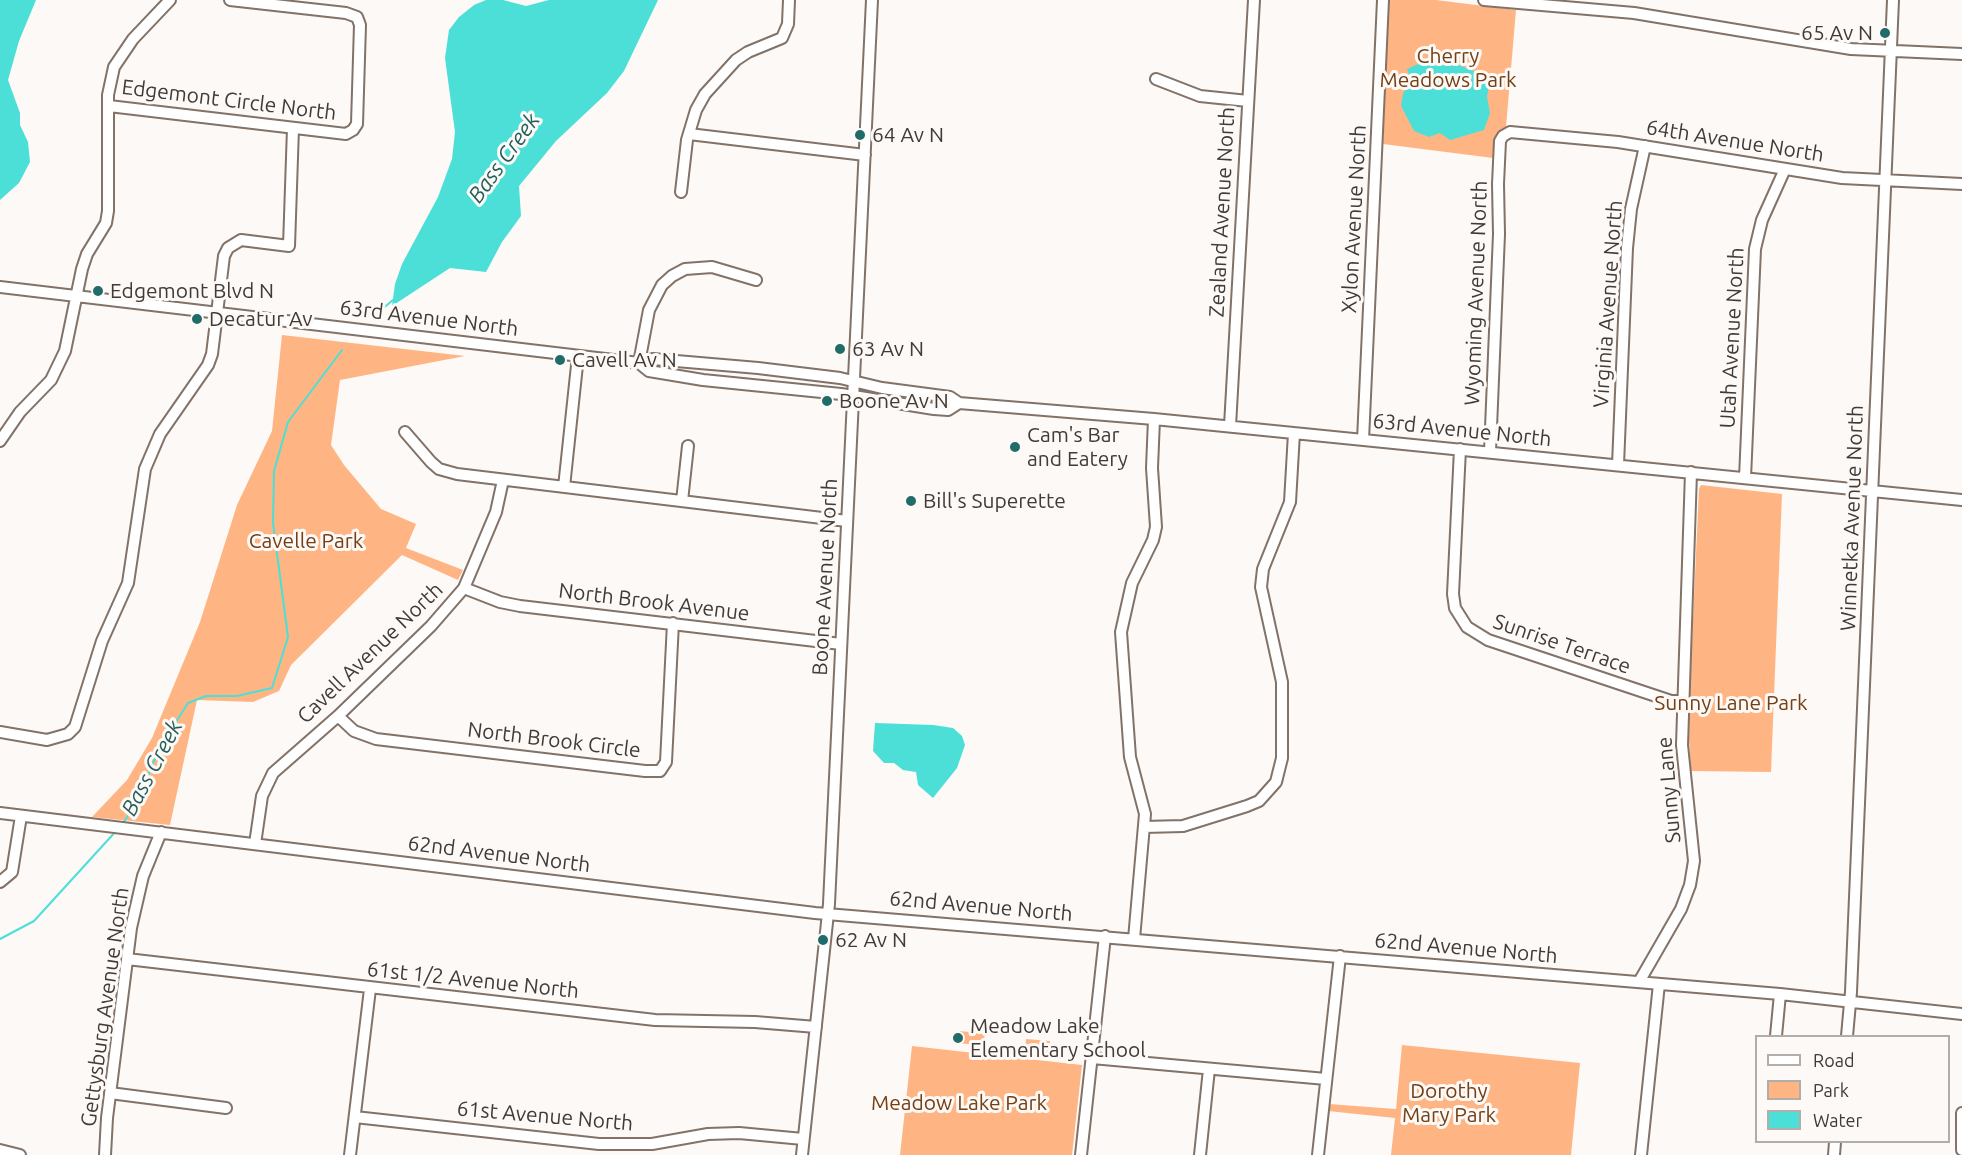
<!DOCTYPE html>
<html>
<head>
<meta charset="utf-8">
<style>
	body { margin:0 }
	#map { position:relative; width:1962px; height:1155px; overflow:hidden; background:#fcf9f6; font-family:Ubuntu,sans-serif }
	canvas { display:block }
	.legend { position:absolute; left:1755px; top:1035px; width:195px; height:108px; box-sizing:border-box; background:#fcf9f6; border:2px solid #b1ada9; margin:0; padding:8px 10px; list-style:none; font-size:18px; color:#413a36 }
	.legend li { display:flex; align-items:center; gap:12px; height:30px }
	.legend b { width:30px; border:2px solid #b1ada9 }
</style>
</head>
<body>
<div id="map">
<canvas width="1962" height="1155"></canvas>
<ul class="legend">
<li><b style="height:8px;background:#fff"></b>Road</li>
<li><b style="height:16px;background:#ffb583"></b>Park</li>
<li><b style="height:16px;background:#4bdfd8"></b>Water</li>
</ul>
</div>
<script>
const c = document.querySelector('canvas').getContext('2d');
c.lineJoin = 'round';
function paint(path, color) {
  c.fillStyle = color;
  c.fill(path, 'evenodd');
}
function shape(rows) {
  const path = new Path2D();
  for (const r of rows) {
    path.moveTo(r[0], r[1]);
    for (let i = 2; i < r.length; i += 2) path.lineTo(r[i], r[i + 1]);
  }
  return path;
}
function strokePath(path, color, width, dash) {
  c.strokeStyle = color;
  c.lineWidth = width;
  c.lineCap = dash ? 'butt' : 'round';
  c.setLineDash(dash || []);
  c.stroke(path);
}
function write(font, color, halo, rows, align = 'center') {
  c.font = font + ' Ubuntu,sans-serif';
  c.lineWidth = 6;
  c.setLineDash([]);
  c.textBaseline = 'middle';
  c.strokeStyle = halo;
  c.fillStyle = color;
  for (const [text, x, y, turn = 0] of rows) {
    c.save();
    c.translate(x, y);
    c.rotate((+turn || 0) * Math.PI / 180);
    c.textAlign = isNaN(turn) ? turn : align;
    if (halo) c.strokeText(text, 0, 0);
    c.fillText(text, 0, 0);
    c.restore();
  }
}
paint(shape([
	[1389,0,1436,0,1516,10,1506,127,1496,134,1493,158,1383,144],
	[282,335,465,356,340,380,331,445,344,465,381,509,416,524,406,548,463,570,458,580,402,555,291,665,279,691,253,702,197,700,170,825,92,817,127,780,152,738,200,622,237,505,272,431],
	[1701,485,1782,494,1771,772,1691,771,1688,726,1699,489],
	[960,1031,985,1034,983,1046,959,1043],
	[1026,1039,1050,1041,1049,1054,1025,1051],
	[1402,1045,1580,1063,1571,1155,1391,1155,1395,1118,1328,1111,1329,1104,1396,1109],
	[912,1046,1082,1065,1072,1155,900,1155]
]), '#ffb583');
paint(shape([
	[0,0,36,0,19,41,8,80,20,113,20,125,28,142,30,162,19,183,0,200],
	[486,0,503,0,526,6,549,0,658,0,624,71,607,93,556,141,519,186,521,216,502,242,486,272,450,268,392,306,395,284,402,264,438,197,452,159,455,132,445,58,449,30,459,17,474,5],
	[1425,61,1454,63,1478,73,1489,86,1487,97,1490,113,1484,130,1450,140,1440,133,1429,137,1414,131,1401,106,1403,93,1412,83,1407,69],
	[875,723,933,725,953,728,962,736,965,745,957,768,933,798,918,785,916,772,903,770,894,763,884,763,873,751]
]), '#4bdfd8');
strokePath(shape([
	[375,315,393,300],
	[123,823,136,804,160,747,188,703,206,696,237,696,272,688,288,637,273,523,274,471,288,422,342,350],
	[0,939,34,921,117,830]
]), '#4bdfd8', 2);
const minor = shape([
	[1484,0,1634,13,1851,49,1962,54],
	[1156,79,1200,96,1248,101],
	[109,106,346,134,353,130,357,124,360,25,357,17,346,13,230,0],
	[689,134,865,155],
	[681,192,687,140,696,110,705,94,736,60,748,52,782,38,788,24,789,0],
	[0,287,639,363,653,359,758,368,840,378,882,388,950,397,959,403,1154,419,1962,500],
	[639,363,649,371,703,380,841,394,934,409,948,410,959,403],
	[639,363,649,310,662,285,672,276,685,269,712,267,756,280],
	[1230,426,1254,0],
	[405,432,431,462,439,469,457,474,847,521],
	[1363,440,1383,0],
	[0,441,20,412,51,380,65,351,82,269,87,254,106,223,108,211,108,95,114,67,133,39,170,0],
	[1460,449,1453,594,1455,608,1467,627,1488,640,1671,701,1683,701],
	[1490,452,1499,234,1498,184,1500,141,1503,136,1510,132,1618,142,1842,178,1962,184],
	[1618,465,1627,248,1631,209,1645,146],
	[1745,478,1755,249,1762,220,1785,169],
	[564,487,578,356],
	[682,501,688,446],
	[464,588,500,602,520,606,841,644],
	[338,716,354,731,376,739,645,771,660,771,666,762,673,623],
	[0,732,47,740,68,734,75,727,102,641,128,583,145,469,160,434,208,365,212,354,224,256,228,248,241,240,289,246,293,128],
	[0,813,815,913,1780,994,1962,1014],
	[1144,827,1183,826,1247,806,1259,801,1276,782,1282,758,1282,682,1261,587,1263,569,1290,502,1294,433],
	[255,844,262,796,273,773,338,716,431,626,464,588,496,512,503,480],
	[0,882,12,872,21,816],
	[1134,939,1145,814,1130,757,1121,632,1132,583,1153,540,1156,527,1152,468,1154,419],
	[127,959,655,1020,755,1022,816,1027],
	[1639,982,1681,909,1690,885,1694,861,1682,745,1691,472],
	[1776,1036,1780,994],
	[1847,1036,1851,992,1893,0],
	[1092,1058,1326,1079],
	[110,1093,226,1108],
	[1962,1113,1962,1150],
	[355,1117,599,1144,652,1144,708,1134,739,1133,803,1139],
	[0,1150,20,1155],
	[105,1155,107,1118,131,928,143,876,161,832],
	[350,1155,370,989],
	[802,1155,829,904,872,0],
	[1081,1155,1105,936],
	[1200,1155,1209,1069],
	[1318,1155,1340,956],
	[1641,1155,1659,984],
	[1834,1155,1835,1142]
]);
strokePath(minor, '#827268', 14);
strokePath(minor, '#fff', 10);
for (const [x, y, r, color] of [
	[1885,33,6,"#216c69"],
	[860,135,6,"#216c69"],
	[98,291,6,"#216c69"],
	[197,319,6,"#216c69"],
	[840,349,6,"#216c69"],
	[560,360,6,"#216c69"],
	[827,401,6,"#216c69"],
	[1015,447,6,"#216c69"],
	[911,501,6,"#216c69"],
	[823,940,6,"#216c69"],
	[958,1038,6,"#216c69"]
]) {
  const dot = new Path2D();
  dot.arc(x, y, r, 0, 2 * Math.PI);
  c.fillStyle = color;
  c.fill(dot);
  strokePath(dot, '#fcf9f6', 2);
}
write('21px', '#413a36', '#fcf9f6', [
	["65 Av N",1873,33,"right"],
	["64 Av N",872,135],
	["Edgemont Blvd N",110,291],
	["Decatur Av",209,319],
	["63 Av N",852,349],
	["Cavell Av N",572,360],
	["Boone Av N",839,401],
	["Cam's Bar",1027,435],
	["and Eatery",1027,459],
	["Bill's Superette",923,501],
	["62 Av N",835,940],
	["Meadow Lake",970,1026],
	["Elementary School",970,1050]
], 'left');
write('21px', '#743f14', '#fcf9f6', [
	["Cherry",1448,56],
	["Meadows Park",1448,80],
	["Cavelle Park",306,541],
	["Sunny Lane Park",1731,703],
	["Dorothy",1449,1091],
	["Mary Park",1449,1115],
	["Meadow Lake Park",959,1103]
]);
write('21px', '#413a36', '#fcf9f6', [
	["Edgemont Circle North",229,100,7],
	["64th Avenue North",1735,141,9],
	["Zealand Avenue North",1222,212,-87],
	["Xylon Avenue North",1354,219,-87],
	["Wyoming Avenue North",1476,293,-88],
	["Virginia Avenue North",1608,304,-86],
	["63rd Avenue North",429,318,7],
	["Utah Avenue North",1732,338,-87],
	["63rd Avenue North",1462,430,6],
	["Winnetka Avenue North",1852,518,-88],
	["Boone Avenue North",825,577,-87],
	["North Brook Avenue",654,602,7],
	["Sunrise Terrace",1562,644,19],
	["Cavell Avenue North",370,653,-44],
	["North Brook Circle",554,740,7],
	["Sunny Lane",1669,790,-95],
	["62nd Avenue North",499,854,7],
	["62nd Avenue North",981,906,5],
	["62nd Avenue North",1466,948,5],
	["61st 1/2 Avenue North",473,980,6],
	["Gettysburg Avenue North",105,1007,-82],
	["61st Avenue North",545,1116,5]
]);
write('italic 22px', '#245f5c', '#fcf9f6', [
	["Bass Creek",504,158,-54],
	["Bass Creek",152,768,-62]
]);
</script>
</body>
</html>
